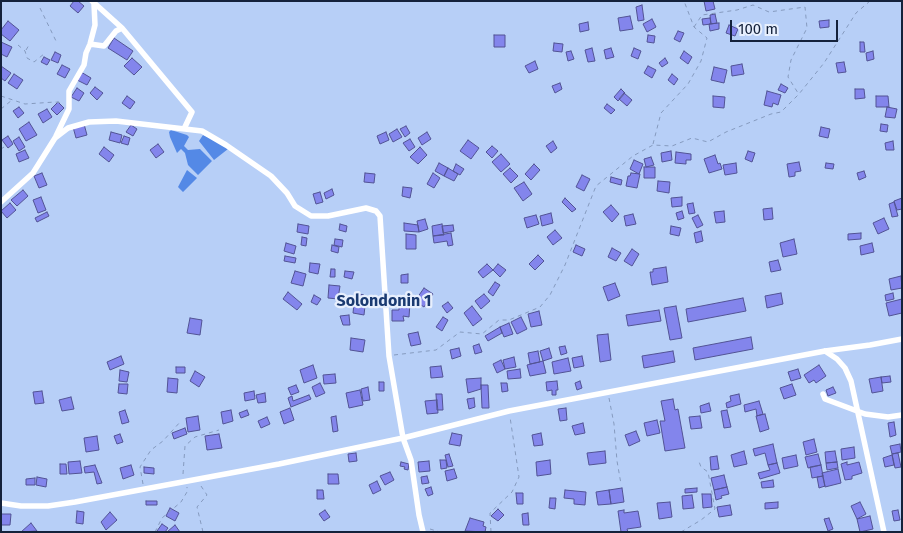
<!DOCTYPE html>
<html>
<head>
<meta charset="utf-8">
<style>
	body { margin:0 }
	#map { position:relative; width:903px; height:533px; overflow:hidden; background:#b7cff7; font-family:"Fira Sans",sans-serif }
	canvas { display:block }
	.frame { position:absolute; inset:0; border:2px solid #14223b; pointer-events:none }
	.scale { position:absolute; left:730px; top:20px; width:108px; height:22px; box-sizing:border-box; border:2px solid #14223b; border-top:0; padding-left:6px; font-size:15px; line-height:18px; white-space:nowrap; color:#14223b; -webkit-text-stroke:4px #e7effd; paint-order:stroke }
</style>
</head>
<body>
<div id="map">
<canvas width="903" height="533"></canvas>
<div class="frame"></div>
<div class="scale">100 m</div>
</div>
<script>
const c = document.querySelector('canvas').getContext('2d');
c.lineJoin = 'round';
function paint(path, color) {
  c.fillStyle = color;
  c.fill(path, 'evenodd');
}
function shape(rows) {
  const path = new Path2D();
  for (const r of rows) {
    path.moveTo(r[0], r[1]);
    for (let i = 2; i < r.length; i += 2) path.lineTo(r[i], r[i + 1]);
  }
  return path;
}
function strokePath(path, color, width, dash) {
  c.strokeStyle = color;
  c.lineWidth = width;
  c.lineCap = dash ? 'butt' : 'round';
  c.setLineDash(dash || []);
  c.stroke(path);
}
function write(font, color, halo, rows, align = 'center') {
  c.font = font + ' "Fira Sans",sans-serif';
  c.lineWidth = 4.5;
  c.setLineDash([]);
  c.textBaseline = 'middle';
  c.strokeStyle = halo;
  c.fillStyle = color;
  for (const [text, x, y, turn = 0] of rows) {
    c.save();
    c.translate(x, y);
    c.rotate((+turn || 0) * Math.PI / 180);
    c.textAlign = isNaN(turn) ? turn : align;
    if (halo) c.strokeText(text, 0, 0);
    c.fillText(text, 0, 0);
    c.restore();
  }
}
paint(shape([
	[171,130,187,135,189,137,184,146,188,150,200,149,212,161,198,175,188,165,185,153,181,149,177,153,170,137,169,132],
	[203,135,223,144,228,149,214,160,199,141],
	[187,170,197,178,183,192,178,187]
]), '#5489e6');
const building = shape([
	[74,1,78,1,84,6,78,13,70,6,74,1],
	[704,1,713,1,715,9,706,11,704,1],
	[642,5,644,20,638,21,636,7,642,5],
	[715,14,717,23,711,24,710,15,715,14],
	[630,16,633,29,620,31,618,18,630,16],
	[710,18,711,24,703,25,702,19,710,18],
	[652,19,656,27,647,32,643,24,652,19],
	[829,20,829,27,820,28,819,21,829,20],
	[8,21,19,30,10,41,1,34,1,30,8,21],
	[588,22,589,30,580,32,579,24,588,22],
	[719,23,719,29,710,31,709,24,719,23],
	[729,25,738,29,735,36,726,33,729,25],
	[678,31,684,33,680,42,674,39,678,31],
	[494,35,505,35,505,47,494,47,494,35],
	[648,35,655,36,654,43,647,42,648,35],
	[114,38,133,51,127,60,108,48,114,38],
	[1,42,12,47,7,57,1,54,1,42],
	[860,42,864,42,865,52,860,52,860,42],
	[554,43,563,44,562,52,553,51,554,43],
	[592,48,595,61,588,62,585,50,592,48],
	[611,48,614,57,606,59,604,50,611,48],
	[634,48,641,51,638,59,631,56,634,48],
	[571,51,574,59,568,61,566,52,571,51],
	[684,51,692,57,688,64,680,58,684,51],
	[873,51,874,59,867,61,866,53,873,51],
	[55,52,61,55,58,63,51,60,55,52],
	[44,57,50,60,47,65,41,62,44,57],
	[132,58,142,67,134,75,124,66,132,58],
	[665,58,668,63,662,67,659,63,665,58],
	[535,61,538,69,529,73,525,66,535,61],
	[844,62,846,72,838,73,836,63,844,62],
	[742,64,744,74,732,76,731,66,742,64],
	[62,65,70,69,65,78,57,74,62,65],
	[1,66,11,73,5,81,1,78,1,66],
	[648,66,656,70,652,78,644,73,648,66],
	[714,67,727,70,724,83,711,80,714,67],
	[81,72,91,78,87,85,77,80,81,72],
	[14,74,23,80,17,89,8,83,14,74],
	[672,74,678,79,674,85,668,80,672,74],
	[560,83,562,89,555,93,552,86,560,83],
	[781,84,788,88,785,93,778,90,781,84],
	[95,87,103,93,97,100,90,93,95,87],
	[77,88,84,93,79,101,71,97,77,88],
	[621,89,625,93,618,101,614,97,621,89],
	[855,89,864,89,865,98,855,99,855,89],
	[767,91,781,95,778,105,773,103,772,107,764,105,767,91],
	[624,93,632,100,627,106,619,99,624,93],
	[127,96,135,102,130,109,122,103,127,96],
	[713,96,725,97,724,108,713,107,713,96],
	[876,96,888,96,889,107,876,107,876,96],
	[58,102,64,108,57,115,51,109,58,102],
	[607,104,615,110,611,114,604,108,607,104],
	[19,107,24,113,18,118,13,111,19,107],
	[887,107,897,109,895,118,885,117,887,107],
	[47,109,52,117,43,123,38,114,47,109],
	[29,122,37,135,26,141,19,129,29,122],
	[84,124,87,135,76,138,73,127,84,124],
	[881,124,888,125,887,132,880,131,881,124],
	[131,125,137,129,133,136,126,132,131,125],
	[406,126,410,133,405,137,400,129,406,126],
	[821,127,830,129,828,138,819,136,821,127],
	[397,129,402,137,393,142,389,134,397,129],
	[111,132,122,135,120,143,109,140,111,132],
	[386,132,389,140,380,144,377,136,386,132],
	[427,132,431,139,422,145,418,138,427,132],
	[8,136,13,144,8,148,2,140,8,136],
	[124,136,130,138,128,145,121,143,124,136],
	[19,137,25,147,19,151,13,141,19,137],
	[410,139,415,147,409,151,403,143,410,139],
	[468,140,479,148,471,159,460,151,468,140],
	[553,141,557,148,551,153,546,146,553,141],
	[893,141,894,150,886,150,885,143,893,141],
	[158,144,164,152,156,158,150,150,158,144],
	[492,146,498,151,492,158,486,152,492,146],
	[104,147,114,155,109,162,99,154,104,147],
	[420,147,427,155,418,164,410,157,420,147],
	[25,150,29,158,19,162,16,154,25,150],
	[671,151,672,160,662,162,661,153,671,151],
	[748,151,755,153,752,162,745,159,748,151],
	[676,152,691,154,691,160,686,160,686,164,675,163,676,152],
	[501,154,510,164,501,172,492,162,501,154],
	[715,155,718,164,720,163,722,169,709,173,704,159,715,155],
	[651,157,654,165,646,167,644,159,651,157],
	[634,160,643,164,639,174,630,169,634,160],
	[799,162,801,171,795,172,795,176,789,177,787,164,799,162],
	[439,163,448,168,444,176,435,171,439,163],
	[736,163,737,173,725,175,723,165,736,163],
	[826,163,834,164,833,169,825,168,826,163],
	[456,164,464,169,460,175,453,171,456,164],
	[534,164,540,170,531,180,525,174,534,164],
	[644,167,655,167,655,178,644,178,644,167],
	[448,168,458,174,454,181,444,176,448,168],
	[510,168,518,176,511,183,503,174,510,168],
	[864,171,866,177,859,180,857,173,864,171],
	[42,173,47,185,39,188,34,176,42,173],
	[365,173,375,174,374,183,364,182,365,173],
	[433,173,440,178,434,188,427,184,433,173],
	[631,173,640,174,637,188,626,186,628,176,630,176,631,173],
	[582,175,590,179,584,191,576,187,582,175],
	[611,177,622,180,621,185,610,182,611,177],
	[658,181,670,182,669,193,657,191,658,181],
	[524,182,532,194,523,201,514,188,524,182],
	[403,187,412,188,410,198,402,196,403,187],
	[332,189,334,195,326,199,324,193,332,189],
	[23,190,28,196,17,206,11,200,23,190],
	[320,192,323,202,316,204,313,194,320,192],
	[41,197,46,210,38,213,33,200,41,197],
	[682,197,682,206,672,207,671,198,682,197],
	[565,198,576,209,572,212,562,202,565,198],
	[902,198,902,209,897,210,894,201,902,198],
	[894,202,898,216,892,217,889,204,894,202],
	[10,203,16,210,7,218,1,211,10,203],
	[693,203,695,213,689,214,687,204,693,203],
	[611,205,619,214,612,222,603,212,611,205],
	[772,208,773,219,764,220,763,209,772,208],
	[682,211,684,218,678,220,676,213,682,211],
	[724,211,725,222,716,223,714,212,724,211],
	[47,212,49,216,37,222,35,218,47,212],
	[551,213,553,223,542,226,540,216,551,213],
	[633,214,636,224,626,226,624,216,633,214],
	[536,215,539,224,527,228,524,218,536,215],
	[698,215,703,225,697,228,692,218,698,215],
	[884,218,889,229,878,234,873,223,884,218],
	[425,219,428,229,419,232,417,221,425,219],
	[404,223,418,225,419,232,404,231,404,223],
	[298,224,309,226,308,234,297,232,298,224],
	[340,224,347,226,346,232,339,230,340,224],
	[442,224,444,235,433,236,432,226,442,224],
	[453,225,454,231,443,233,442,226,453,225],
	[671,226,681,228,679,236,670,234,671,226],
	[555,230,562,238,553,245,547,237,555,230],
	[701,231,703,241,696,243,694,233,701,231],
	[451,233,453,245,448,246,447,241,434,243,433,236,451,233],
	[861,233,861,239,848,240,848,234,861,233],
	[406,234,416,235,416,249,406,249,406,234],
	[302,237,307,238,306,246,301,245,302,237],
	[335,239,343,240,342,247,334,245,335,239],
	[794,239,797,254,783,257,780,243,794,239],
	[286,243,296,246,294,254,284,251,286,243],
	[872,243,874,252,861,255,860,246,872,243],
	[332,245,339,247,338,253,331,251,332,245],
	[576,245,585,249,582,256,573,252,576,245],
	[612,248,621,253,616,261,608,257,612,248],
	[632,249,639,254,632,266,624,261,632,249],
	[538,255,544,261,535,270,529,264,538,255],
	[285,256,296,258,295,263,284,261,285,256],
	[778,260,781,270,771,272,769,262,778,260],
	[310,263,320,264,318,274,309,272,310,263],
	[487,264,493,270,483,278,478,272,487,264],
	[498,264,506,270,500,277,493,270,498,264],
	[666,267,668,282,652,285,650,272,653,272,653,269,666,267],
	[331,269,335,269,335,277,330,277,331,269],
	[295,271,306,274,303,286,291,283,295,271],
	[345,271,354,272,352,279,344,277,345,271],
	[408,274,408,283,401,283,401,275,408,274],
	[901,276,902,288,891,290,889,279,901,276],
	[495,282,500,285,493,296,488,292,495,282],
	[615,283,620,296,608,301,603,287,615,283],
	[329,285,340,286,338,299,328,298,329,285],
	[424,288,433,294,424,307,415,301,424,288],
	[288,292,302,304,297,310,283,299,288,292],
	[355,293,364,295,362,302,354,300,355,293],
	[781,293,783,304,767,308,765,296,781,293],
	[893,293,894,299,886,301,885,295,893,293],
	[484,294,490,301,481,309,475,301,484,294],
	[314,295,321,299,317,305,311,302,314,295],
	[743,298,746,311,688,322,686,309,743,298],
	[902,299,902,313,889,316,886,303,902,299],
	[399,302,410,303,409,317,403,316,404,321,392,321,392,310,399,310,399,302],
	[448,302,453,308,447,313,442,306,448,302],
	[354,304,365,306,364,315,353,313,354,304],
	[472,306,482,319,473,326,464,313,472,306],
	[676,306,682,338,670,340,664,308,676,306],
	[659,310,661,321,628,326,626,315,659,310],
	[539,311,542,325,531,327,528,314,539,311],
	[349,315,350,325,343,325,340,316,349,315],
	[443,317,448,320,442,331,436,327,443,317],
	[521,317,527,329,517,334,511,322,521,317],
	[190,318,202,320,200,335,187,333,190,318],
	[509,323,513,334,504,337,500,327,509,323],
	[500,327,502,333,488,341,485,336,500,327],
	[418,332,421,344,411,346,408,334,418,332],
	[608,334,611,360,600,362,597,335,608,334],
	[751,337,753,349,695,360,693,348,751,337],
	[351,338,365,340,363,352,350,350,351,338],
	[479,344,482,352,475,354,473,346,479,344],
	[565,346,567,353,561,355,559,347,565,346],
	[459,348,461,356,452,359,450,350,459,348],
	[549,348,552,358,543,361,540,351,549,348],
	[538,351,540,362,530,364,528,353,538,351],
	[673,351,675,362,644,368,642,356,673,351],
	[121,356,124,364,110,370,107,362,121,356],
	[582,356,584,366,574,368,572,358,582,356],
	[514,357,516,367,505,369,503,360,514,357],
	[568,358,571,371,554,374,552,362,568,358],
	[501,360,505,369,497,373,493,364,501,360],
	[543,361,546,373,530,376,527,365,543,361],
	[313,365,317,378,304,383,300,370,313,365],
	[819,365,826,376,816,383,814,380,809,383,804,375,819,365],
	[441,366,443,377,431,378,430,367,441,366],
	[176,367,185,367,185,373,176,373,176,367],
	[520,369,521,378,508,379,507,371,520,369],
	[798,369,801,378,791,381,788,372,798,369],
	[120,370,129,372,127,382,119,381,120,370],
	[195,371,205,377,199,387,190,381,195,371],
	[335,374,336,383,324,384,323,375,335,374],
	[890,376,891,382,882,383,881,377,890,376],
	[881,377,883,391,872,393,869,379,881,377],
	[168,378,178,379,177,393,167,392,168,378],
	[481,378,481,389,468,393,466,379,481,378],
	[557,381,558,390,556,390,556,395,552,395,552,390,547,391,546,382,557,381],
	[580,381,582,388,577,390,575,383,580,381],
	[379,382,384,382,384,391,379,391,379,382],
	[320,383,325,393,316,397,312,387,320,383],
	[501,383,507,383,508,391,502,392,501,383],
	[119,384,128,384,127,394,118,393,119,384],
	[792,384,796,395,784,399,780,388,792,384],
	[296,385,299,392,291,395,288,388,296,385],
	[481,385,488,385,489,408,482,408,481,385],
	[368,387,370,400,363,401,361,389,368,387],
	[833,387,836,393,828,396,826,390,833,387],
	[360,390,363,405,349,408,346,393,360,390],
	[42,391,44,403,35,404,33,392,42,391],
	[254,391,255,399,245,401,244,393,254,391],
	[265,393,266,402,258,403,256,395,265,393],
	[436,394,442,394,443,410,437,410,436,394],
	[739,394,741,404,727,408,726,403,731,401,730,396,739,394],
	[309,395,311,399,291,407,288,398,292,396,293,401,309,395],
	[71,397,74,409,62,411,59,400,71,397],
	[474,398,475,407,469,409,467,399,474,398],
	[673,399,675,410,678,409,685,448,665,451,660,421,665,421,661,401,673,399],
	[437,400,438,413,427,414,425,401,437,400],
	[759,401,763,414,757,416,756,409,745,412,744,405,759,401],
	[709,403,711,411,701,413,700,406,709,403],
	[290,408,294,420,284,424,280,412,290,408],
	[566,408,567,420,560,421,558,409,566,408],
	[125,410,129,422,122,424,119,412,125,410],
	[231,410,233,421,223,424,221,412,231,410],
	[247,410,249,415,241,418,239,413,247,410],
	[727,410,731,427,724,428,721,411,727,410],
	[765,414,769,429,760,432,756,416,765,414],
	[198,416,200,430,188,432,186,418,198,416],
	[336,416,338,431,333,432,331,417,336,416],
	[700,416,702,428,691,429,689,417,700,416],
	[267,417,270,424,261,428,258,421,267,417],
	[657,420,660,433,647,436,644,423,657,420],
	[894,422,896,435,890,437,888,423,894,422],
	[583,423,585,433,575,435,572,426,583,423],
	[185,428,187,434,174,439,172,433,185,428],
	[636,431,640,441,629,446,625,435,636,431],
	[452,433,462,435,460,446,449,444,452,433],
	[541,433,543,445,534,446,532,435,541,433],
	[120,434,123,442,117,444,114,436,120,434],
	[219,434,222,448,207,450,205,436,219,434],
	[97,436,99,450,86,452,84,438,97,436],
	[814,439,817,452,806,455,803,442,814,439],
	[773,444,777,463,768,465,765,453,755,456,753,449,773,444],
	[900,444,901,452,892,454,890,446,900,444],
	[854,447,855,458,842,460,841,449,854,447],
	[605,451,606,463,589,465,587,453,605,451],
	[744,451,747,464,734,467,731,455,744,451],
	[835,451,837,462,826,463,825,452,835,451],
	[356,453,357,461,349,462,348,454,356,453],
	[898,453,901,467,895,468,892,454,898,453],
	[449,454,453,466,448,467,445,455,449,454],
	[818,454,821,465,808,468,805,457,818,454],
	[796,455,798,466,784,469,782,458,796,455],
	[892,455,894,465,885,467,883,458,892,455],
	[717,456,719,469,711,470,710,457,717,456],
	[440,460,446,460,447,468,441,469,440,460],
	[550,460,551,474,537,476,536,462,550,460],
	[80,461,82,473,69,474,68,462,80,461],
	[429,461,430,471,419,472,418,462,429,461],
	[401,462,409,464,408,470,404,469,405,467,400,466,401,462],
	[837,462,838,468,827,470,826,463,837,462],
	[847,462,847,465,859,462,862,473,852,476,852,479,845,480,841,464,847,462],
	[777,463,780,473,760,479,758,473,770,470,768,465,777,463],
	[60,464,66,464,67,474,60,474,60,464],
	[95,465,102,483,97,484,94,472,85,473,84,467,95,465],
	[131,465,134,475,123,479,120,468,131,465],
	[821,465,823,476,812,478,810,467,821,465],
	[144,467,154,468,154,474,144,473,144,467],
	[454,469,457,478,447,481,445,471,454,469],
	[838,469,841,483,825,487,822,473,838,469],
	[390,472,394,480,385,485,380,476,390,472],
	[328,474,338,474,339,484,328,484,328,474],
	[724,475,727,487,714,490,711,478,724,475],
	[427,476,429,483,422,484,421,477,427,476],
	[823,476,825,486,819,488,817,477,823,476],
	[37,477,47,479,46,487,36,485,37,477],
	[35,478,35,485,26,485,26,479,35,478],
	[773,480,774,487,762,488,761,482,773,480],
	[377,481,381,490,373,494,369,485,377,481],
	[431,487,433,494,428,496,425,489,431,487],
	[727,487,729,494,721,496,722,498,716,500,714,490,727,487],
	[622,488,624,502,611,504,609,490,622,488],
	[697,488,697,492,685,493,685,489,697,488],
	[317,490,323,490,324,499,317,499,317,490],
	[565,490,586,492,585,505,574,504,574,499,564,498,565,490],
	[609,490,611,504,598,505,596,492,609,490],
	[516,493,523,493,523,504,517,504,516,493],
	[702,494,711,494,712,507,703,508,702,494],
	[692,495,694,508,683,509,682,496,692,495],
	[550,498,556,498,555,509,549,508,550,498],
	[146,501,157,501,157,505,146,505,146,501],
	[670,502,672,517,659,519,657,503,670,502],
	[778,502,778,508,765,509,765,503,778,502],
	[860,502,866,514,857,519,851,506,860,502],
	[730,505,732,515,719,517,717,507,730,505],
	[170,508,179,513,175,521,166,516,170,508],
	[498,509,504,515,498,521,491,516,498,509],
	[325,510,330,517,324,521,319,514,325,510],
	[624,510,624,513,638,511,641,527,627,529,628,532,621,532,618,511,624,510],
	[898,510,900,520,894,521,892,511,898,510],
	[77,511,84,512,83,524,76,523,77,511],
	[110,512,117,520,106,530,101,522,110,512],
	[528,513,529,525,523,525,522,514,528,513],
	[1,514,11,514,10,525,1,525,1,514],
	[870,516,873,529,860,532,857,519,870,516],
	[470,518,484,522,483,526,486,527,485,532,465,531,470,518],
	[829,518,833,529,828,531,824,519,829,518],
	[31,523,37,531,21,532,31,523],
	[162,524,168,528,165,532,158,532,157,531,162,524],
	[175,525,180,532,167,532,175,525]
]);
paint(building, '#8385ec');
strokePath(building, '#525394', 1);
strokePath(shape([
	[40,8,56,41],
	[694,27,702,15,737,10,753,5,769,12,805,7,807,28,791,60,788,77,798,93],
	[18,45,25,51,27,58,34,62,44,54],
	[26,50,29,45],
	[1,96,25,104,55,102,63,103],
	[1,109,12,100],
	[653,144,661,113,688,84,701,61,707,38,694,27,684,1],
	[1,149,4,147],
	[394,355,436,350,460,332,482,334,499,320,509,320,540,307,550,295,565,265,596,186,633,156,653,145,672,146,692,138,708,142,726,132,771,114,781,112,799,94,824,63,856,13,870,1],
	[609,398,614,424,617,461,621,484],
	[183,474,185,446,195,437,219,430],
	[143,484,140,467,151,450,163,441,181,421],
	[201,486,207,495,197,507,203,532],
	[430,529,440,532],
	[155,532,162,518,181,502,187,492,187,487],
	[491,532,490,513,512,492,519,477,510,417],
	[681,532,701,520,715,509,708,472,701,467,698,459]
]), '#859abe', 1, [4, 4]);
strokePath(shape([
	[92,1,122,28,192,112,184,129],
	[90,44,104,46,116,31,122,28],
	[56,136,69,109,69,91,84,65,86,53,90,44,95,25,94,4],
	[1,202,33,173,55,138,68,128,89,122,116,121,202,131,226,145,271,176,287,193,295,206,311,216,328,216,366,208,376,211,380,216,389,356,403,438,411,460,419,515,423,532],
	[825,351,837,359,845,368,851,381,884,532],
	[823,394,825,399,865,414,888,417,902,415],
	[1,503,21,506,48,506,75,502,279,464,403,438,509,411,825,351,870,345,902,339]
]), '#fff', 5.5);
write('bold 16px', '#1a3a71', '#e7effd', [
	["Solondonin 1",384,302]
]);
</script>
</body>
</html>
